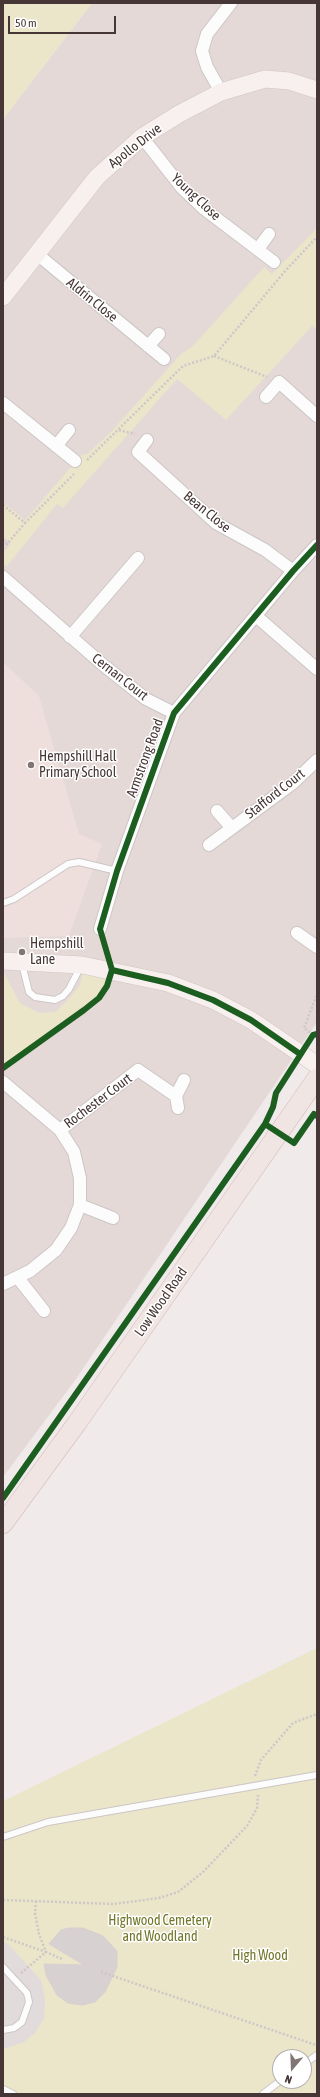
<!DOCTYPE html>
<html>
<head>
<meta charset="utf-8">
<style>
	body { margin:0 }
	#map { position:relative; width:320px; height:2097px; overflow:hidden; background:#f0eaea; font-family:"Asap Condensed",sans-serif }
	canvas { display:block }
	.frame { position:absolute; inset:0; border:4px solid #463736; pointer-events:none }
	.north { position:absolute; left:272px; top:2049px; width:40px; height:40px; box-sizing:border-box; background:#fff; border:1px solid #b5afaf; border-radius:50%; rotate:199deg; font-size:11px; font-weight:700; line-height:16px; text-align:center; color:#463736 }
	.north::after { content:''; display:block; margin:auto; width:14px; height:18px; background:#827675; clip-path:polygon(50% 0,100% 100%,50% 72%,0 100%) }
	.scale { position:absolute; left:8px; top:16px; width:108px; height:18px; box-sizing:border-box; border:2px solid #463736; border-top:0; padding-left:5px; font-size:12px; line-height:14px; white-space:nowrap; color:#463736; -webkit-text-stroke:3px #fff; paint-order:stroke }
</style>
</head>
<body>
<div id="map">
<canvas width="320" height="2097"></canvas>
<div class="frame"></div>
<div class="north">N</div>
<div class="scale">50 m</div>
</div>
<script>
const c = document.querySelector('canvas').getContext('2d');
c.lineJoin = 'round';
function paint(path, color) {
  c.fillStyle = color;
  c.fill(path, 'evenodd');
}
function shape(rows) {
  const path = new Path2D();
  for (const r of rows) {
    path.moveTo(r[0], r[1]);
    for (let i = 2; i < r.length; i += 2) path.lineTo(r[i], r[i + 1]);
  }
  return path;
}
function strokePath(path, color, width, dash) {
  c.strokeStyle = color;
  c.lineWidth = width;
  c.lineCap = dash ? 'butt' : 'round';
  c.setLineDash(dash || []);
  c.stroke(path);
}
function write(font, color, halo, rows, align = 'center') {
  c.font = font + ' "Asap Condensed",sans-serif';
  c.lineWidth = 3;
  c.setLineDash([]);
  c.textBaseline = 'middle';
  c.strokeStyle = halo;
  c.fillStyle = color;
  for (const [text, x, y, turn = 0] of rows) {
    c.save();
    c.translate(x, y);
    c.rotate((+turn || 0) * Math.PI / 180);
    c.textAlign = isNaN(turn) ? turn : align;
    if (halo) c.strokeText(text, 0, 0);
    c.fillText(text, 0, 0);
    c.restore();
  }
}
paint(shape([
	[92,3,317,3,317,1022,76,1379,3,1477,3,119]
]), '#e4d9d7');
paint(shape([
	[3,662,39,696,79,834,102,844,69,936,3,938]
]), '#eededc');
paint(shape([
	[3,3,92,3,3,119],
	[317,228,317,330,312,326,226,420,177,379,63,508,57,504,7,566,3,564,3,553,11,543,3,536,3,502,25,520,70,468,83,454,86,455,110,433,181,354,193,346,264,267,272,274],
	[84,969,112,970,107,986,99,998,3,1069,3,971,20,1003,39,1013,55,1012,67,1001,80,985],
	[317,1648,317,2094,3,2094,3,1801],
	[280,2057,304,2057,304,2081,280,2081]
]), '#ebe5ca');
paint(shape([
	[3,1941,8,1944,41,1980,45,1998,44,2018,35,2033,24,2042,7,2048,3,2048]
]), '#e2dbdb');
const building = shape([
	[69,1928,83,1928,103,1936,117,1951,117,1967,105,1992,95,2002,82,2005,68,2003,57,1995,46,1975,44,1964,84,1965,49,1944,61,1930,69,1928]
]);
paint(building, '#d8d1d1');
strokePath(building, '#d8d0d0', 1);
const lane = shape([
	[3,903,14,899,68,864,79,862,117,871],
	[22,964,29,992,35,997,55,1000,63,996,69,989,81,966],
	[3,1837,48,1822,317,1775],
	[3,1967,27,1993,29,2002,22,2022,14,2028,3,2030],
	[304,2064,317,2055],
	[3,2089,13,2094],
	[263,2094,280,2081]
]);
const street = shape([
	[221,92,207,67,202,51,207,34,231,3],
	[142,137,182,188,203,208,274,262],
	[258,249,269,234],
	[37,254,164,359],
	[148,346,159,334],
	[266,397,279,382,317,416],
	[3,403,75,461],
	[147,440,138,452,216,523,265,550,293,571],
	[56,446,69,430],
	[3,577,102,664,146,699,174,713],
	[256,616,317,669],
	[70,637,138,558],
	[217,811,231,827],
	[209,845,293,783,317,760],
	[100,929,117,871,174,713,293,571,317,545],
	[297,933,317,947],
	[3,1082,60,1130,74,1152,80,1178,80,1205,71,1228,56,1250,30,1271,3,1284],
	[178,1108,176,1096,184,1080],
	[60,1130,138,1070,176,1096],
	[80,1205,113,1218],
	[18,1278,44,1311]
]);
const secondary = shape([
	[3,297,97,177,142,137,179,114,221,92,265,79,289,81,317,90],
	[3,961,82,965,168,983,213,1000,251,1020,317,1065]
]);
const primary = shape([
	[3,1524,77,1423,317,1078]
]);
strokePath(lane, '#ccc6c6', 8);
strokePath(street, '#ccc6c6', 14);
strokePath(secondary, '#d2c6c4', 18);
strokePath(primary, '#d2bbb7', 20);
strokePath(shape([
	[214,356,267,377],
	[119,430,135,434],
	[87,460,183,366,214,356,286,270,317,237],
	[3,505,25,523,74,474],
	[3,540,7,544,25,523],
	[313,1035,304,1028,317,994],
	[3,1068,84,1010,99,998,107,986],
	[255,1776,261,1760,293,1723,317,1714],
	[3,1900,114,1904,159,1898,178,1892,203,1872,247,1826,257,1808,258,1795],
	[36,1901,35,1913,39,1934,46,1952],
	[3,1937,46,1952],
	[101,1972,316,2045],
	[21,1973,46,1952,62,1959]
]), '#cec7c7', 2.5, [2, 2]);
strokePath(lane, '#fdfcfc', 6);
strokePath(street, '#fdfcfc', 12);
strokePath(secondary, '#f7f0ee', 17);
strokePath(primary, '#f1e5e3', 19);
strokePath(shape([
	[112,970,168,983,213,1000,251,1020,300,1054],
	[3,1068,84,1010,99,998,107,986,112,970,100,929,117,871,174,713,293,571,317,545],
	[265,1124,294,1143,314,1114,317,1116],
	[3,1498,265,1124,273,1107,276,1093,313,1035,317,1034]
]), '#1b5e20', 6);
for (const [x, y, r, color] of [
	[31,765,4,"#827675"],
	[22,952,4,"#827675"]
]) {
  const dot = new Path2D();
  dot.arc(x, y, r, 0, 2 * Math.PI);
  c.fillStyle = color;
  c.fill(dot);
  strokePath(dot, '#fff', 1.5);
}
write('14px', '#463736', '#fff', [
	["Apollo Drive",135,146,-38],
	["Young Close",196,197,43],
	["Aldrin Close",92,300,39],
	["Bean Close",207,512,39],
	["Cernan Court",120,677,38],
	["Armstrong Road",145,758,-70],
	["Stafford Court",275,794,-38],
	["Rochester Court",98,1101,-37],
	["Low Wood Road",161,1302,-55]
]);
write('14px', '#463736', '#fff', [
	["Hempshill Hall",39,757],
	["Primary School",39,773],
	["Hempshill",30,944],
	["Lane",30,960]
], 'left');
write('14px', '#72772a', '#fff', [
	["Highwood Cemetery",160,1921],
	["and Woodland",160,1937],
	["High Wood",260,1956]
]);
</script>
</body>
</html>
